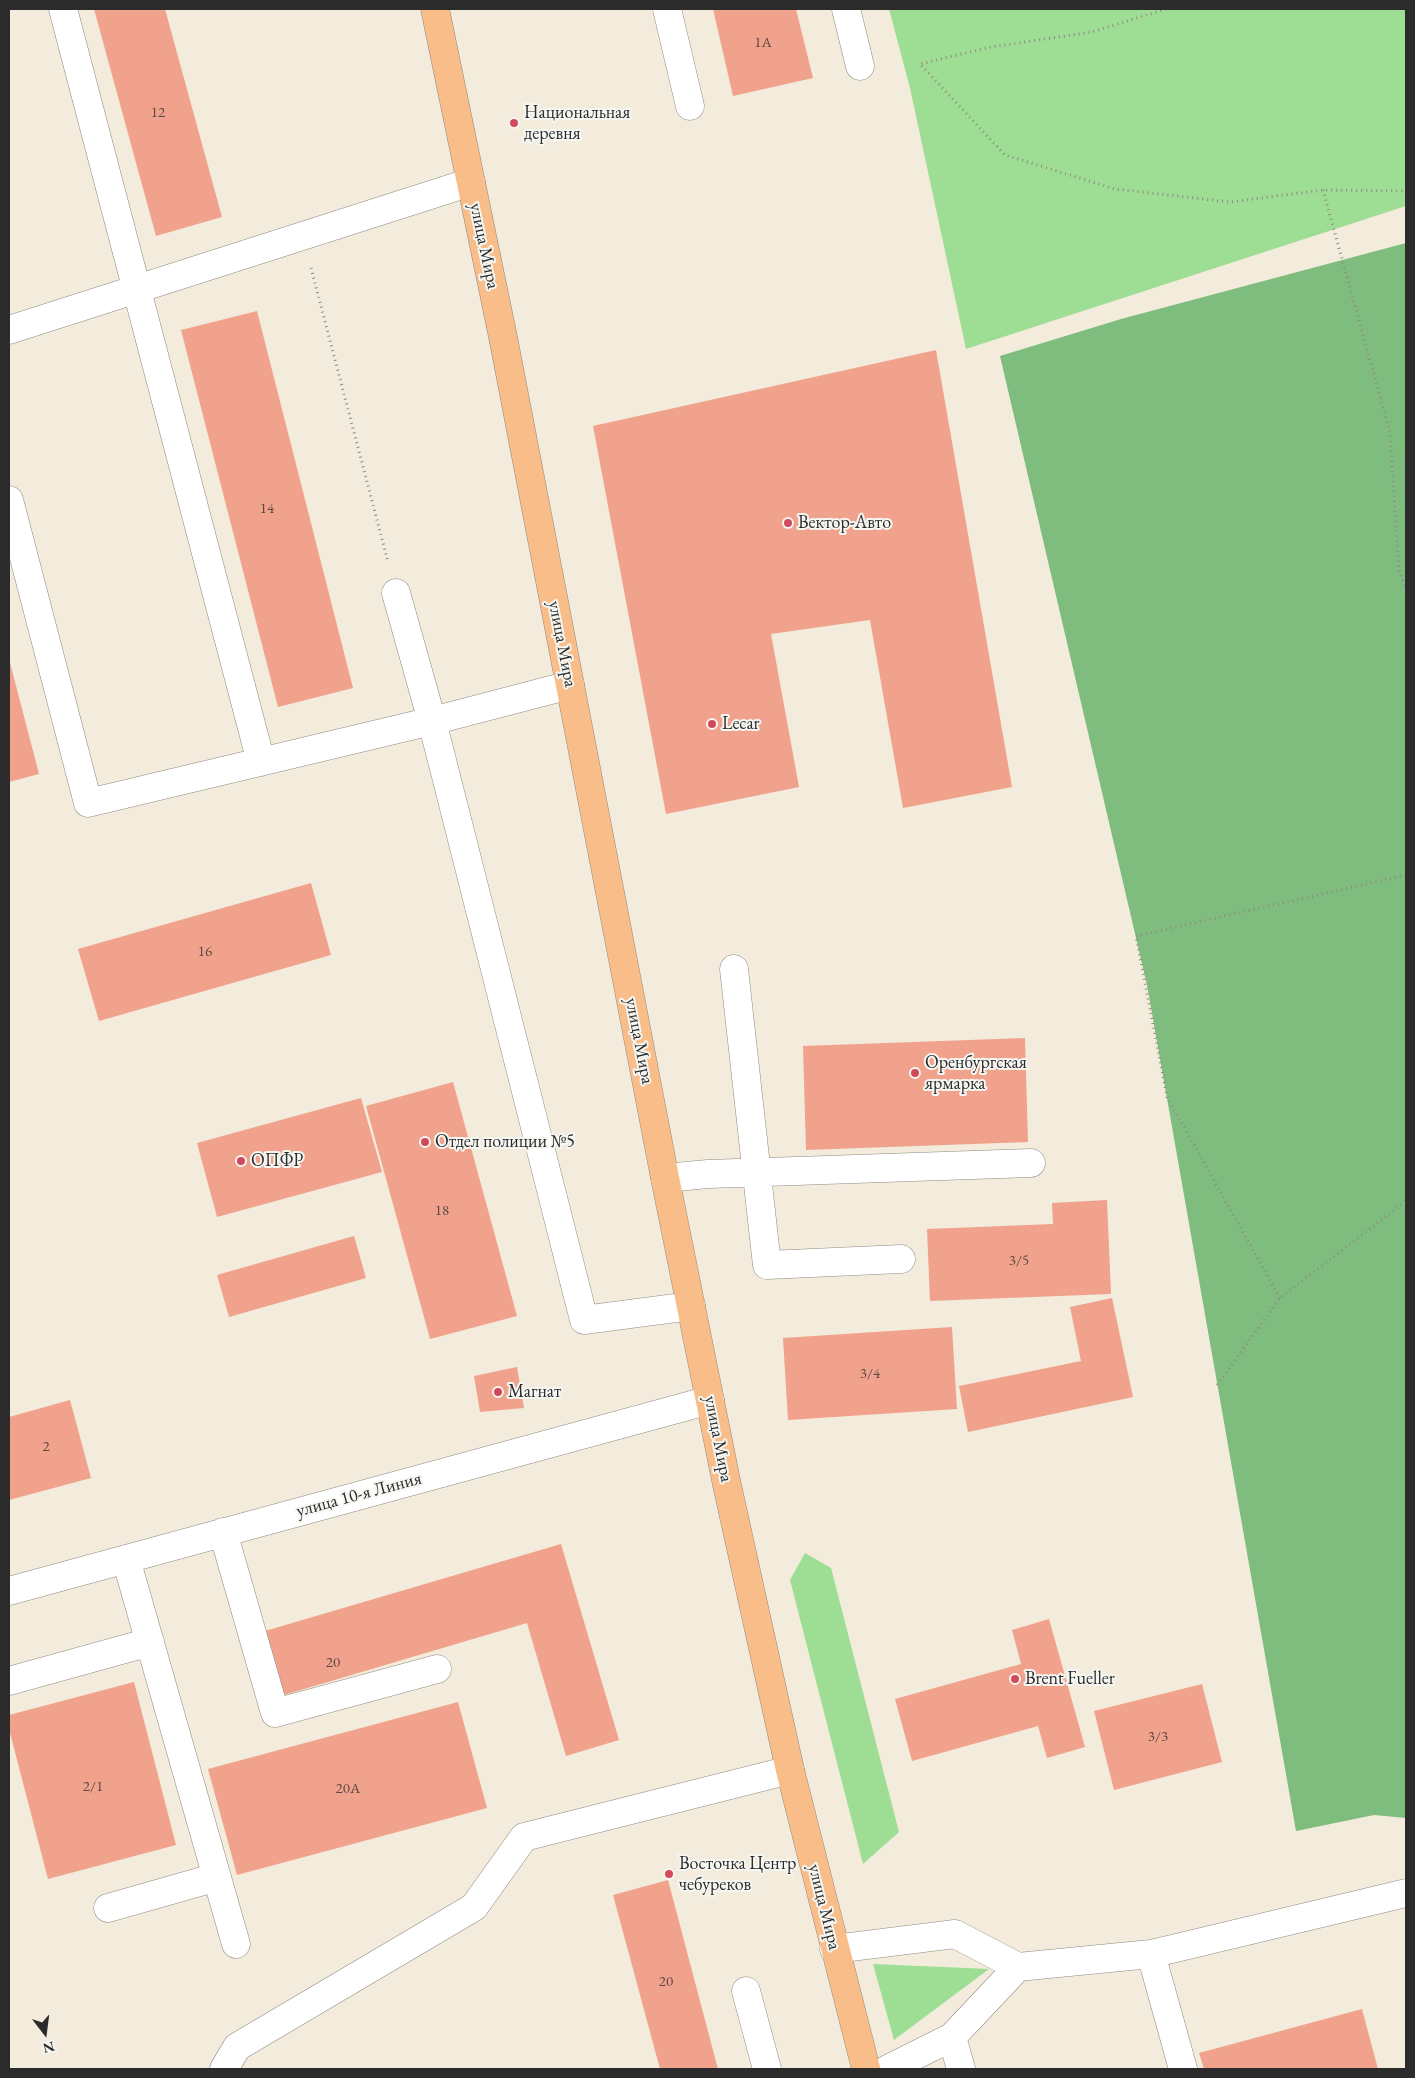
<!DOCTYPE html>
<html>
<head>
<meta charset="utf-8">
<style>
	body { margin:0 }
	#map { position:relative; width:1415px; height:2078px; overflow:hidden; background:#f3ebdb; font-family:"EB Garamond",serif }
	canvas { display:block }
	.frame { position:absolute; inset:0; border:10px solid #2b2b2b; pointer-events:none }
	.north { position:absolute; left:20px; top:2008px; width:50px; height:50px; -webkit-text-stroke:4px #f6f6f2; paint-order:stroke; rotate:165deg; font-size:14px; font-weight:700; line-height:20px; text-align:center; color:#2b2b2b }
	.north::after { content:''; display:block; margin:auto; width:18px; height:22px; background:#2b2b2b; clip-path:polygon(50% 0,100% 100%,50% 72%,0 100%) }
</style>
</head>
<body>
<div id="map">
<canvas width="1415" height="2078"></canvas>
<div class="frame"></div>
<div class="north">N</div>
</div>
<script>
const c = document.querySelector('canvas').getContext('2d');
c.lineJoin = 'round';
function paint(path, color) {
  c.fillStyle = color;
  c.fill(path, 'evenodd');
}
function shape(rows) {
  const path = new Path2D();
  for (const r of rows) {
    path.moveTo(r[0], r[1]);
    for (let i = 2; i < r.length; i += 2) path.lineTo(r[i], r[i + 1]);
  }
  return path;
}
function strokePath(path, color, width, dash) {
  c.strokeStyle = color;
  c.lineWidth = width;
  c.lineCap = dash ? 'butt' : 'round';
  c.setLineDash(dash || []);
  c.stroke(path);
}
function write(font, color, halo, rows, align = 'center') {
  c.font = font + ' "EB Garamond",serif';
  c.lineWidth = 4;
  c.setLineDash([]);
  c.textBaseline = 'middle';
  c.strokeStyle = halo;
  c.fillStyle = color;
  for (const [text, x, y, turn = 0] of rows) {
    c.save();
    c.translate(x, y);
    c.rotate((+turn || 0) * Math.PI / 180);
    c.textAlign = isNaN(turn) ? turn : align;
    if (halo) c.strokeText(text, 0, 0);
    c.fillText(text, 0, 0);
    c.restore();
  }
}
paint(shape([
	[889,9,1406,9,1406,206,966,349,910,88],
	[805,1553,831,1568,899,1832,863,1864,790,1580],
	[873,1964,989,1969,894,2040]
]), '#9ede94');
paint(shape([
	[1406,243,1406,1818,1374,1815,1296,1831,1147,985,1000,356,1121,319]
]), '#7ebd7e');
paint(shape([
	[94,9,165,9,222,217,156,236],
	[713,9,796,9,813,78,733,96],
	[257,311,353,688,278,707,181,330],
	[936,350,1012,787,903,808,870,620,771,634,799,787,666,814,593,426],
	[9,659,39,774,9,782],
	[311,883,331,955,99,1021,78,949],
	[1025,1038,1028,1142,806,1150,803,1046],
	[453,1082,517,1316,430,1339,366,1106],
	[361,1098,382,1172,217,1217,197,1143],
	[1107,1200,1111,1294,930,1301,927,1229,1053,1224,1052,1203],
	[354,1236,366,1278,229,1317,217,1275],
	[1112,1298,1133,1397,968,1432,959,1386,1081,1361,1070,1307],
	[952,1327,957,1409,788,1420,783,1338],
	[517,1367,524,1408,480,1412,474,1376],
	[70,1400,91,1478,9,1500,9,1417],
	[561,1544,619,1740,566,1756,527,1623,284,1695,265,1631],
	[1049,1619,1085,1747,1047,1758,1038,1726,912,1761,895,1699,1021,1664,1012,1630],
	[134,1682,176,1845,48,1879,9,1729,9,1715],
	[1202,1684,1222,1762,1114,1790,1094,1711],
	[458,1702,487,1808,237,1875,208,1769],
	[668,1880,718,2069,660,2069,613,1895],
	[1362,2009,1378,2069,1204,2069,1199,2053]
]), '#f1a28c');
const minor = shape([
	[63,9,261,762],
	[667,9,690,106],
	[846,9,860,66],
	[9,330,471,182],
	[9,500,88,803,432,721,570,685],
	[396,593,432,721,584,1320,691,1306],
	[734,969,767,1265,901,1259],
	[665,1178,708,1174,1031,1163],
	[223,1532,275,1713,437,1669],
	[126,1559,236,1944],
	[9,1591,710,1400],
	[9,1681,150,1642],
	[108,1908,217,1877],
	[834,1949,955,1934,1018,1967,952,2037,888,2069],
	[1151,1954,1183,2069],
	[1018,1967,1151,1954,1406,1893],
	[746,1991,767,2069],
	[952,2037,961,2069],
	[224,2069,237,2047,474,1907,524,1837,790,1770]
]);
const major = shape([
	[435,9,503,337,665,1178,727,1485,790,1770,866,2069]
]);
strokePath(minor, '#8f8b83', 29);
strokePath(major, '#8f8b83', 29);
strokePath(shape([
	[1166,9,1092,32,991,47,920,64,1005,155,1115,189,1230,202,1323,190,1406,191],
	[1323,190,1390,433,1399,572,1406,588],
	[311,268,388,562],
	[1280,1298,1167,1097,1136,936,1406,875],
	[1217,1385,1280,1298,1406,1201]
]), '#8f8b83', 3, [1, 4]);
strokePath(minor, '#fff', 28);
strokePath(major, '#f8bd89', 28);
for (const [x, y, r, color] of [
	[514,123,5,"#d1495b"],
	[788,523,5,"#d1495b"],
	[712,724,5,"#d1495b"],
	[915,1073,5,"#d1495b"],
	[425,1142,5,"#d1495b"],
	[241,1161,5,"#d1495b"],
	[498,1392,5,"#d1495b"],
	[1015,1679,5,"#d1495b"],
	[669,1874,5,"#d1495b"]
]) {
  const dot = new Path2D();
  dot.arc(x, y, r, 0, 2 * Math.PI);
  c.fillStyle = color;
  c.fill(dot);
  strokePath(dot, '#f6f6f2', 2);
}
write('15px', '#5c4943', null, [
	["1А",763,43],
	["12",158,113],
	["14",267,509],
	["16",205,952],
	["18",442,1211],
	["3/5",1019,1261],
	["3/4",870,1374],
	["2",46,1447],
	["20",333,1663],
	["3/3",1158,1737],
	["2/1",93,1787],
	["20А",348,1789],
	["20",666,1982]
]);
write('18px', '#2b2b2b', '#f6f6f2', [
	["Национальная",524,113],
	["деревня",524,134],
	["Вектор-Авто",798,523],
	["Lecar",722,724],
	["Оренбургская",925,1063],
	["ярмарка",925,1084],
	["Отдел полиции №5",435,1142],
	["ОПФР",251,1161],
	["Магнат",508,1392],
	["Brent Fueller",1025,1679],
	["Восточка Центр",679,1864],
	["чебуреков",679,1885]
], 'left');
write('18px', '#2b2b2b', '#f6f6f2', [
	["улица Мира",484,246,78],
	["улица Мира",562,644,79],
	["улица Мира",639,1041,79],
	["улица Мира",718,1439,79],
	["улица 10-я Линия",359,1495,-15],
	["улица Мира",824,1907,76]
]);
</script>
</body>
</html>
